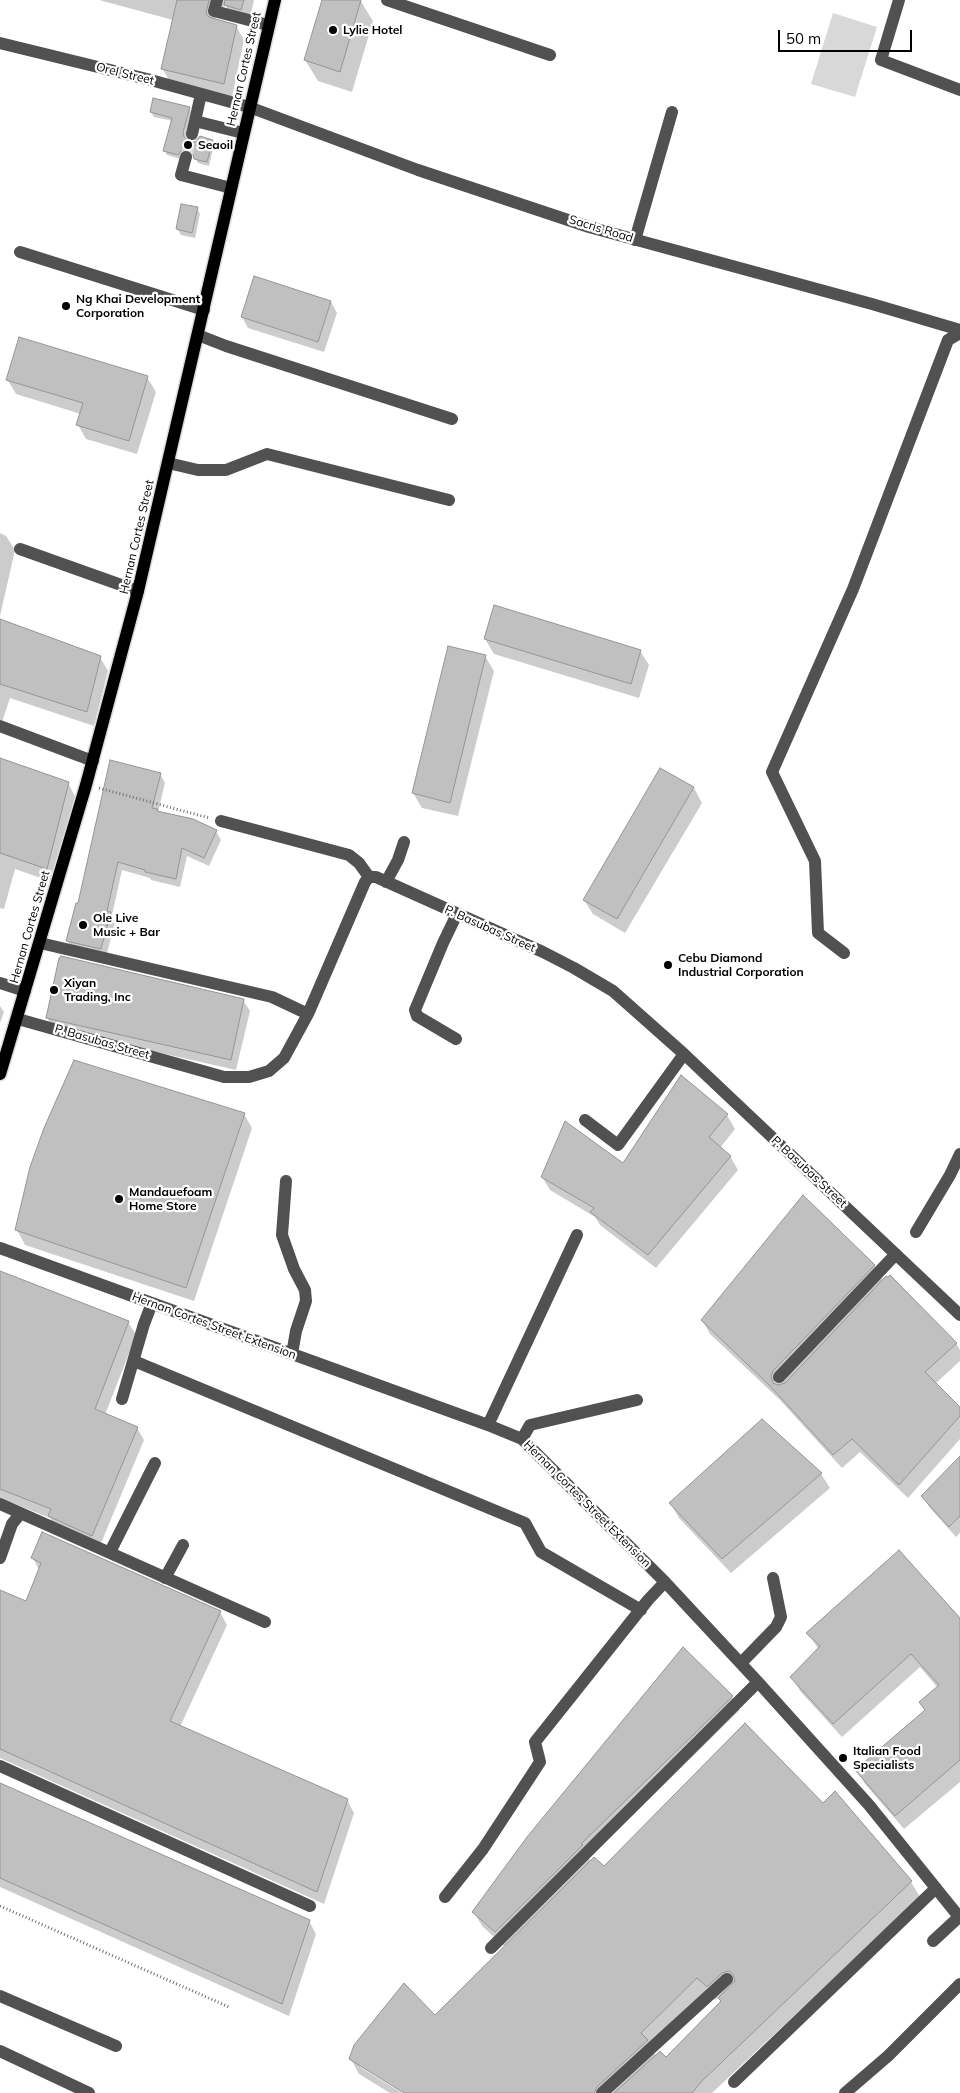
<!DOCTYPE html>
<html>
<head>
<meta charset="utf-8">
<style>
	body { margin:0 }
	#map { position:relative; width:960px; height:2093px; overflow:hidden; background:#fff; font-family:Mulish,sans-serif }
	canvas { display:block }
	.scale { position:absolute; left:778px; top:30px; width:134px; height:22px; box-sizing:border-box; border:2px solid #000; border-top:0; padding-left:6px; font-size:15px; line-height:18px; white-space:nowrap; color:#000; -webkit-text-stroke:4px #fff; paint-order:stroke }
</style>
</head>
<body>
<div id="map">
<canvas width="960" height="2093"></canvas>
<div class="scale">50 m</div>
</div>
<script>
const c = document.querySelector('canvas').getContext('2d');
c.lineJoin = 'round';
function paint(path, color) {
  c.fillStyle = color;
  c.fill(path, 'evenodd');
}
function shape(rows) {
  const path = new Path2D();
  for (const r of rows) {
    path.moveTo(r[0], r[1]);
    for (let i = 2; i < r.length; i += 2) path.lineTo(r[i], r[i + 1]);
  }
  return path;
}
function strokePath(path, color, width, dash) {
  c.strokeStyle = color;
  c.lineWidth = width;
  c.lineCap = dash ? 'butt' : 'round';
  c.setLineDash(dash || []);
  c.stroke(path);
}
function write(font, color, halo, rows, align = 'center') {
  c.font = font + ' Mulish,sans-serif';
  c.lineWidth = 4.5;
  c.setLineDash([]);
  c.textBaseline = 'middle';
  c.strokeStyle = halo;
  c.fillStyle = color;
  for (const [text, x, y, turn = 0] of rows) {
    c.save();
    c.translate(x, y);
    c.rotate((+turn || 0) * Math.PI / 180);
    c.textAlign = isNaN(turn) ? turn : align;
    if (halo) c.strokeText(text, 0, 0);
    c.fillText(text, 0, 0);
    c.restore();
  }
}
paint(shape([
	[833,13,877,27,855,97,811,84]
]), '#d8d8d8');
paint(shape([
	[99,0,254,0,249,23,233,19,226,6,218,8,215,19,236,26,244,40,232,97,170,82,162,68,173,20],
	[324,0,360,0,373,21,352,92,318,81,305,60],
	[189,108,191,112,186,139,190,143,212,141,214,145,209,166,198,163,194,155,191,153,183,155,181,159,167,155,165,151,173,121,154,117,151,112],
	[197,208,200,214,195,238,181,235,177,228],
	[331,302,337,313,324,352,248,328,242,317],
	[147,377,156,392,137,454,86,439,78,425,81,414,16,394,7,379],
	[0,533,6,536,15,550,0,616],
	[0,620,100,657,108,671,94,726,10,698,0,728],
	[485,639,640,651,649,665,639,698,494,654],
	[485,656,494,671,458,816,422,808,413,793],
	[0,759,68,783,76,798,55,883,15,869,4,909,0,908],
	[661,769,694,788,702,803,625,933,593,914,584,900],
	[160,774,165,783,158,812,216,831,221,840,209,866,187,856,180,887,151,880,150,878,122,870,112,915,115,922,106,957,72,949,67,940,79,905],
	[243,1000,250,1011,236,1070,54,1029,47,1018],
	[0,1006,4,1012,0,1023],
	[244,1114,252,1128,194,1301,25,1245,17,1230],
	[727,1115,735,1129,720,1148,730,1156,738,1170,656,1268,600,1225,595,1217,550,1190,542,1177,623,1165],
	[874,1265,883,1281,956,1343,960,1350,960,1361,935,1384,960,1408,960,1439,908,1498,860,1452,842,1468,780,1400,710,1334,702,1320],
	[0,1272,128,1322,136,1335,105,1415,137,1428,144,1440,99,1548,57,1529,50,1518,0,1498],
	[762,1421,821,1474,830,1488,731,1573,679,1518,671,1504],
	[960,1458,960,1533,956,1537,929,1507,923,1496],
	[33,1558,220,1612,227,1625,180,1727,347,1800,354,1813,324,1904,0,1758,0,1592,26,1603,39,1570],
	[960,1620,960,1782,904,1829,865,1784,857,1770,925,1711,920,1703,938,1688,920,1667,842,1737,800,1691,792,1677,819,1650,808,1633],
	[732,1697,740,1710,589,1858,591,1862,604,1868,822,1805,834,1793,911,1882,920,1897,712,2093,406,2093,360,2064,360,2067,402,2093,390,2093,359,2074,351,2059,435,2017,505,1947,482,1926,474,1912],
	[706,1991,715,2000,719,1997,722,2002,666,2059,656,2056,650,2046],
	[0,1784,309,1921,316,1934,289,2016,0,1887]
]), '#0003');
const building = shape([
	[177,0,209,0,206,13,209,17,237,25,224,84,161,69,177,0],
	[225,0,244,0,241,10,224,5,225,0],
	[322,0,361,0,340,72,304,60,322,0],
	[153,98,190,107,183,132,184,137,191,142,195,142,200,136,213,140,207,162,194,159,192,152,188,149,181,151,178,155,163,151,172,118,150,112,153,98],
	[181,204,198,207,192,233,176,229,181,204],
	[254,276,331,301,318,342,241,317,254,276],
	[19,337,148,376,129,441,76,425,83,403,6,380,19,337],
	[494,605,641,650,631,684,484,639,494,605],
	[0,619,101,656,87,712,0,684,0,619],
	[448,646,486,655,450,803,412,793,448,646],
	[0,758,69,782,47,869,0,853,0,758],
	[110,760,161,773,152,808,158,809,157,811,193,819,217,830,204,858,182,848,176,879,145,872,145,870,118,862,107,911,111,912,101,949,66,941,76,903,78,903,110,760],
	[660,768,694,787,617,919,583,900,660,768],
	[61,956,244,999,231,1060,46,1018,59,958,61,956],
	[74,1060,245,1113,186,1288,15,1230,30,1167,44,1128,74,1060],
	[681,1075,728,1114,709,1137,731,1156,648,1255,590,1212,594,1208,541,1177,565,1121,623,1163,681,1075],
	[803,1195,875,1265,773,1371,771,1376,773,1383,778,1385,785,1383,886,1276,888,1277,890,1275,957,1343,925,1372,960,1407,960,1416,899,1485,852,1439,833,1455,770,1386,701,1320,803,1195],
	[0,1271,129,1321,95,1409,138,1427,92,1536,48,1516,51,1509,0,1489,0,1271],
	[762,1419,822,1473,722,1559,669,1503,762,1419],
	[960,1456,960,1516,949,1527,921,1496,960,1456],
	[42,1532,221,1611,170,1721,348,1799,317,1892,0,1749,0,1590,26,1601,41,1563,31,1558,42,1532],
	[899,1550,960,1618,960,1760,895,1816,855,1770,925,1710,919,1702,939,1685,911,1654,833,1724,790,1677,820,1646,806,1633,899,1550],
	[683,1647,733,1696,581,1844,583,1845,495,1932,472,1912,527,1837,683,1647],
	[745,1723,823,1803,835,1791,912,1881,702,2081,692,2093,614,2093,660,2051,666,2057,721,2001,718,1998,735,1981,733,1974,729,1971,722,1973,707,1987,697,1978,641,2033,648,2040,597,2087,594,2093,404,2093,349,2059,354,2045,404,1983,435,2015,594,1857,604,1866,745,1723],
	[0,1783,310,1920,282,2004,0,1878,0,1783]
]);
paint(building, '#c0c0c0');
strokePath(building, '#959595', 1);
strokePath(shape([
	[186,157,192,134]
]), '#d9d9d9', 12, [12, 6]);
const major = shape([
	[0,1074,86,785,138,591,275,0]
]);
strokePath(major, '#dbdbdb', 15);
strokePath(shape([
	[99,788,209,818],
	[0,1906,229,2007]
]), '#737373', 3, [1, 2.5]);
strokePath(shape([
	[217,0,214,11,268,25],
	[387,0,550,55],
	[899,0,881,60,960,90],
	[0,43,147,79,249,107,418,170,589,227,872,304,960,330],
	[195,121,201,94],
	[192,134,195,121,243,133],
	[186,157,181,175,231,188],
	[635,240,672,112],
	[20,252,204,310],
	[198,335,226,346,452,419],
	[168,463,198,470,226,470,267,454,449,500],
	[20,549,138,591],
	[0,726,93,761],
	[221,821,349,855,359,863,369,877],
	[369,877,376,877,543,952,574,968,613,991,684,1054,960,1315],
	[386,882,398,860,404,842],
	[40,943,272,997,308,1014],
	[844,953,818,933,815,861,772,772,853,589,948,340,960,333],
	[0,983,25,991],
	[18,1019,224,1077,249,1077,269,1071,284,1058,308,1014,365,882,369,877],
	[456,1039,417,1016,415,1010,443,943,457,914],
	[585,1120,618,1145,684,1054],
	[286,1181,282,1235,294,1269,305,1290,306,1301,296,1331,292,1354],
	[916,1232,950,1175,960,1154],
	[0,1248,488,1425,522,1439,665,1582,758,1682,869,1805,960,1918],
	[134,1361,525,1523,541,1552,641,1610],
	[779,1377,896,1254],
	[122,1399,144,1324,152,1303],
	[488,1425,577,1235],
	[522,1439,530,1425,637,1400],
	[0,1504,265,1622],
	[110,1552,155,1463],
	[0,1558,12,1524,20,1514],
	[165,1578,183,1545],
	[741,1663,776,1627,781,1617,773,1578],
	[0,1766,310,1906],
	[445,1897,483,1849,540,1762,535,1742,648,1600,665,1582],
	[933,1941,959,1917],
	[491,1948,758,1682],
	[0,1996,116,2046],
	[0,2051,89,2093],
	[734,2082,936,1888],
	[602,2093,727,1979],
	[845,2093,888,2056,960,1984]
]), '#515151', 12);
strokePath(major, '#000', 12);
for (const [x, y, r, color] of [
	[333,30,5,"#000"],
	[188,145,5,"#000"],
	[66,306,5,"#000"],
	[83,925,5,"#000"],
	[668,965,5,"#000"],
	[54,990,5,"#000"],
	[119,1199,5,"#000"],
	[843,1758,5,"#000"]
]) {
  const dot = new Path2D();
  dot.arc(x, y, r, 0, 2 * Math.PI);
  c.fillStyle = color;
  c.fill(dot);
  strokePath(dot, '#fff', 2);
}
write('bold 12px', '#000', '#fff', [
	["Lylie Hotel",343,30],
	["Seaoil",198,145],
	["Ng Khai Development",76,299],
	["Corporation",76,313],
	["Ole Live",93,918],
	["Music + Bar",93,932],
	["Cebu Diamond",678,958],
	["Industrial Corporation",678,972],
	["Xiyan",64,983],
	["Trading, Inc",64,997],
	["Mandauefoam",129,1192],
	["Home Store",129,1206],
	["Italian Food",853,1751],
	["Specialists",853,1765]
], 'left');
write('12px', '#000', '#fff', [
	["Hernan Cortes Street",244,69,-77],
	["Orel Street",125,74,14],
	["Sacris Road",601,229,17],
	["Hernan Cortes Street",137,537,-77],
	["Hernan Cortes Street",30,927,-74],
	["P. Basubas Street",490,929,24],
	["P. Basubas Street",102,1042,16],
	["P. Basubas Street",809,1172,43],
	["Hernan Cortes Street Extension",214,1326,20],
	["Hernan Cortes Street Extension",587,1504,45]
]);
</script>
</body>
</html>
